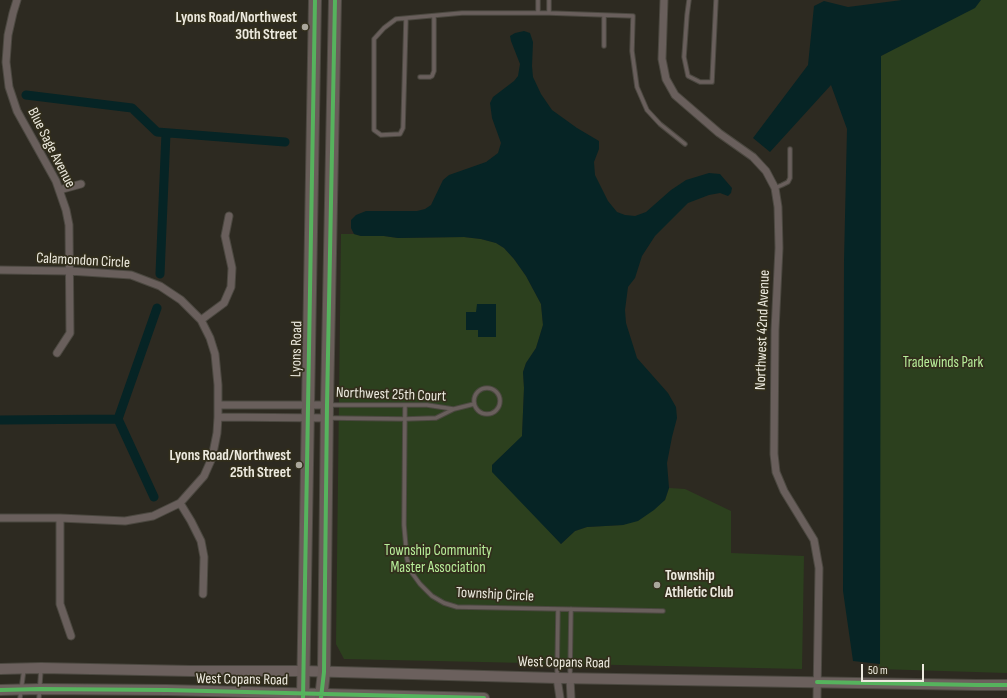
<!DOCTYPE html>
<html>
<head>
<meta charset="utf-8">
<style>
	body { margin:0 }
	#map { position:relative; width:1007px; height:698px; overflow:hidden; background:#2d2a21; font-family:"Sofia Sans Condensed",sans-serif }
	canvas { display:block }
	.scale { position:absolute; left:861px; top:664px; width:63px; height:18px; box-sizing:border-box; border:2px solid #edeadf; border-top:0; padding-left:5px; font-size:12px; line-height:14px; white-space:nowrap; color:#edeadf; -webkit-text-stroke:3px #322e1c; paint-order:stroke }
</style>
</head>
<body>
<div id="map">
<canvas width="1007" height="698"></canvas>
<div class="scale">50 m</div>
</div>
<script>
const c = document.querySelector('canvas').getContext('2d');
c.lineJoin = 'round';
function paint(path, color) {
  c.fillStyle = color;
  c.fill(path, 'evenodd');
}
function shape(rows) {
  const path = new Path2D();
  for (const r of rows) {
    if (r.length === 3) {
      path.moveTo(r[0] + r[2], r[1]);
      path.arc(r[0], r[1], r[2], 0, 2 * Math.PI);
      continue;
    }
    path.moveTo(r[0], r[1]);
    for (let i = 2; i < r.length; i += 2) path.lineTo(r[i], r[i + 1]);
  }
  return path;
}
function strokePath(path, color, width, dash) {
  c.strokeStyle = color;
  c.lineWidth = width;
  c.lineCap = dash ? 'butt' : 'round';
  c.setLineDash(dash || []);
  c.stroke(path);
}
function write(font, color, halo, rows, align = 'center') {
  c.font = font + ' "Sofia Sans Condensed",sans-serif';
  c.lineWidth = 3.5;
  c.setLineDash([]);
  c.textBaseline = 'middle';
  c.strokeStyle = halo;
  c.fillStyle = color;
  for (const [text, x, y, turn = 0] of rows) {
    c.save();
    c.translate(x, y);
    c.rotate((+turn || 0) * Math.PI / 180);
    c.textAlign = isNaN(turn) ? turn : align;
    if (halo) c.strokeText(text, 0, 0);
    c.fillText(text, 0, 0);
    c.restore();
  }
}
paint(shape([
	[978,0,1007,0,1007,673,879,669,881,56],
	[341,234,354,234,361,236,384,236,398,238,464,237,481,239,496,243,504,248,514,259,526,276,541,304,543,325,536,348,526,363,523,372,524,388,522,437,492,465,561,544,575,531,587,527,623,525,665,500,669,488,685,489,731,511,731,553,804,556,802,669,344,659,336,644]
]), '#2c401e');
paint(shape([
	[902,0,981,0,975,8,881,56,880,664,853,661,843,591,844,261,847,129,831,85,770,152,753,138,808,65,814,6,824,1,848,7],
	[524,31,530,33,533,42,532,66,533,77,541,94,552,110,577,128,599,141,599,149,594,162,595,175,608,201,617,212,625,215,635,216,646,212,671,190,686,180,709,173,720,174,732,188,731,193,728,196,720,193,709,195,688,203,655,236,642,256,635,278,628,287,625,310,626,323,637,358,668,393,676,407,677,418,672,437,667,463,669,488,665,500,654,510,638,521,623,525,587,527,575,531,561,544,492,472,492,465,522,436,524,388,523,372,526,363,536,348,543,325,541,304,526,276,514,259,504,248,496,243,481,239,464,237,398,238,384,236,361,236,354,234,351,228,351,220,356,215,366,211,417,211,425,209,431,205,443,180,449,175,486,162,498,153,501,143,492,118,490,103,493,97,514,81,518,76,520,64,511,41,510,36,515,33],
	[477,304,496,304,496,337,478,337,478,330,466,330,466,312,476,312]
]), '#062425');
strokePath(shape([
	[26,95,132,108,157,132,285,142],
	[160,274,166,133],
	[118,419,157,308],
	[0,420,118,419,154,497]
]), '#062425', 9);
const lane = shape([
	[538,0,538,13],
	[689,0,687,15,684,57,688,76,700,82,712,82,716,0],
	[549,13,549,0],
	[406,19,403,128,400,134,381,135,374,130,374,39,384,28,396,19,462,13,549,13,633,16,632,51,637,87,647,110,660,124,685,144],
	[604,46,604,15],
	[420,77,430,77,432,76,434,71,434,16],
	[775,188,782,185,788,182,790,178,790,149],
	[487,401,13],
	[329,405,427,405,453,409],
	[405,405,404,525,407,559,412,573,420,584,432,596,444,603,457,607,663,611],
	[330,418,405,419,436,418,454,409,474,404],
	[557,676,558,609],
	[570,677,571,609],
	[20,698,24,669],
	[39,698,41,669]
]);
const street = shape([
	[17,0,13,13,8,35,6,62,9,87,17,111,56,181,66,210,69,225,70,333,57,353],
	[664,0,662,59,666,79,675,95,719,133,753,157,766,171,775,188,778,207,779,248,775,330,774,454,776,472,784,491,814,540,819,568,817,698],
	[59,190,81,184],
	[0,270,69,271,131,275,160,286,181,300,201,320,210,338,215,354,218,385,218,417,217,433,212,458,204,476,180,503,153,516,125,521,60,518,0,518],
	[201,320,224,303,231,287,232,268,225,236,229,216],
	[218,405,327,405],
	[218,417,327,418],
	[180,503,191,521,201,541,204,557,203,594],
	[60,518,60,604,71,636],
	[557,678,560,698],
	[570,678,571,698]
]);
const secondary = shape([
	[0,669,41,668,191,671,303,671,557,678,977,685,1007,685],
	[0,690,40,689,167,690,484,698]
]);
const primary = shape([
	[303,698,315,0],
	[321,698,324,672,327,405,335,0]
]);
strokePath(lane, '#4b4840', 5.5);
strokePath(street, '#4b4840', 9);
strokePath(secondary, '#4b4840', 12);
strokePath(primary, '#4b4840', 14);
strokePath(lane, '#695f5c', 3.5);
strokePath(street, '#695f5c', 7);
strokePath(secondary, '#6b605d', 10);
strokePath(primary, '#695e5a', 12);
strokePath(shape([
	[817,682,977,685,1007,685],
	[0,690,40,689,167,690,484,698],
	[303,698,315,0],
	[321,698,324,672,327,405,335,0]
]), '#56b35d', 4);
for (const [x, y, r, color] of [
	[305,27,4,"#aaa79c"],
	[299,465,4,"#aaa79c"],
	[657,585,4,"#aaa79c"]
]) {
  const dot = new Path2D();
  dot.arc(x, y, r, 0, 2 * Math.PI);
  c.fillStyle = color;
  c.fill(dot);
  strokePath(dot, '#322e1c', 1.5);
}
write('bold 15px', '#edeadf', '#322e1c', [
	["Lyons Road/Northwest",297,18],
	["30th Street",297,35],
	["Lyons Road/Northwest",291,456],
	["25th Street",291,473],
	["Township",665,576,"left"],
	["Athletic Club",665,593,"left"]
], 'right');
write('15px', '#edeadf', '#322e1c', [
	["Blue Sage Avenue",51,148,63],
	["Calamondon Circle",83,261,3],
	["Northwest 42nd Avenue",763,330,-88],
	["Lyons Road",297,349,-89],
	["Northwest 25th Court",391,395,2],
	["Township Circle",495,595,3],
	["West Copans Road",564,663,1],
	["West Copans Road",242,680,1]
]);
write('15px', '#b7ed99', '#322e1c', [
	["Tradewinds Park",943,363],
	["Township Community",438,551],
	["Master Association",438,568]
]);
</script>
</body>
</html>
